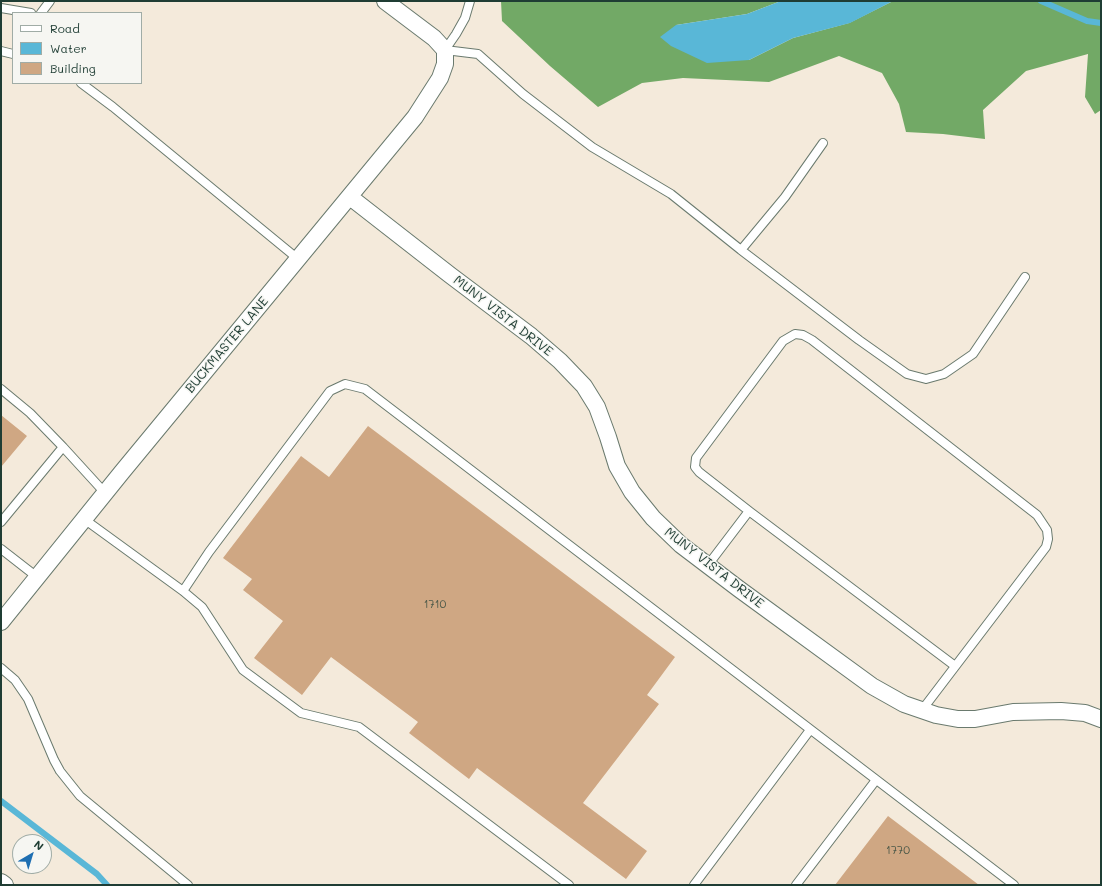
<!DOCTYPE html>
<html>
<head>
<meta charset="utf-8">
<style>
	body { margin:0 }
	#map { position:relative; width:1102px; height:886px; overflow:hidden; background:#f4eadb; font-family:Mali,sans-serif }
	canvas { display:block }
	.frame { position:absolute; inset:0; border:2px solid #1f3d34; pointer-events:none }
	.legend { position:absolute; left:12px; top:12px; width:130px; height:72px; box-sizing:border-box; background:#f6f6f2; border:1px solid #a0aca6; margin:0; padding:5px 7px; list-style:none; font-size:12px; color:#1f3d34 }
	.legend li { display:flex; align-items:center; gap:8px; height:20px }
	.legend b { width:20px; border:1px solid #a0aca6 }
	.north { position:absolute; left:12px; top:834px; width:40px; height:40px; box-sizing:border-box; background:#f6f6f2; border:1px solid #a0aca6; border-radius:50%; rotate:38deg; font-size:11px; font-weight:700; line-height:16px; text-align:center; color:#1f3d34 }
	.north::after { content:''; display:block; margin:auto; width:14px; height:18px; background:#1f6fb2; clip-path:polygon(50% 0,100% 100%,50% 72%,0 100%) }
</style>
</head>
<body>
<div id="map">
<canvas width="1102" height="886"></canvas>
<div class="frame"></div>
<ul class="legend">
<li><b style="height:5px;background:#fff"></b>Road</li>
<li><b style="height:11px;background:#59b7d7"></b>Water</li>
<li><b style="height:11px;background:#cfa783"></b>Building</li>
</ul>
<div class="north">N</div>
</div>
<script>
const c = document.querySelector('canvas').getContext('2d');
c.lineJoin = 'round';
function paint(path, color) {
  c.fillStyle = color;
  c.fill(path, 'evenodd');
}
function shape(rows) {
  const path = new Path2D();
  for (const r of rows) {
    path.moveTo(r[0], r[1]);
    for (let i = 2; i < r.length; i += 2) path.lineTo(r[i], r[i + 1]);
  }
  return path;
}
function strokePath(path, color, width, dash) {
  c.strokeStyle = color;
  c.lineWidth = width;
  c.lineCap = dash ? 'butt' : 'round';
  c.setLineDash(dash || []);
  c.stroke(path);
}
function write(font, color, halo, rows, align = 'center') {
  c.font = font + ' Mali,sans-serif';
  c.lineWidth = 3;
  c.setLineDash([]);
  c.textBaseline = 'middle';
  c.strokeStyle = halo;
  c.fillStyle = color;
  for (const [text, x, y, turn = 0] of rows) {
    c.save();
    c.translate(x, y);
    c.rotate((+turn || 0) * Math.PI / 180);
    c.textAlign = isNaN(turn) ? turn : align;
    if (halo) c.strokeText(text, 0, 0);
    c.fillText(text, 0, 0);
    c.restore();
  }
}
paint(shape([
	[501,1,781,1,747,14,676,25,749,60,793,38,849,23,893,1,1101,1,1101,110,1095,114,1085,97,1088,54,1026,71,983,110,985,139,943,134,906,132,899,104,882,73,839,56,769,82,683,78,642,83,598,107,550,66,502,21]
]), '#72a966');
paint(shape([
	[781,1,893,1,850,23,793,38,749,60,707,63,671,46,660,37,676,25,747,14]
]), '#59b7d7');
strokePath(shape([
	[1041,1,1087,21,1101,23],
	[1,801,97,874,107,885]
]), '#59b7d7', 6);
paint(shape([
	[1,415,27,436,1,467],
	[368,426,675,657,647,695,659,704,583,803,647,851,626,879,477,768,469,779,409,733,418,722,331,657,302,695,254,658,283,621,243,590,252,579,223,558,301,456,329,477],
	[888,816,979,885,835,885]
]), '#cfa783');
const lane = shape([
	[470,1,465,18,456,34,445,50,478,54,523,94,592,147,671,194,741,250,785,197,823,143],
	[1,8,31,13],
	[41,13,50,1],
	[1,51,13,54],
	[81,83,113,107,298,259],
	[741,250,859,340,907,374,926,379,944,374,973,354,1025,277],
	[1,389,30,413,63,447,1,522],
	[63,447,105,493],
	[749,511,955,666],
	[84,519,183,591,202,607,243,670,301,713,359,727,569,885],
	[1,549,37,577],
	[708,565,749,511,699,472,695,467,696,458,783,341,795,334,803,335,812,340,1037,515,1047,530,1048,539,1046,547,922,710],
	[183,591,209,552,330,391,345,384,365,389,1014,885],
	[1,668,15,680,28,699,54,760,60,771,80,796,188,885],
	[694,885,810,730],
	[796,885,876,780]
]);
const street = shape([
	[350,197,450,275,531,336,560,361,584,386,597,407,608,437,617,466,632,492,653,518,681,545,739,589,872,686,904,704,936,715,958,719,975,719,1013,712,1061,711,1085,713,1101,719],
	[1,622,122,472,415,117,440,78,445,64,445,50,434,38,385,1],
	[1,882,5,885]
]);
strokePath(lane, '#6a7a6e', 10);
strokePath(street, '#6a7a6e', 18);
strokePath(lane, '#fff', 8);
strokePath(street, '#fff', 16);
write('11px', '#4b5848', null, [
	["1710",435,605],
	["1770",898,851]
]);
write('13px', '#1f3d34', '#f6f6f2', [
	["MUNY VISTA DRIVE",503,316,38],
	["BUCKMASTER LANE",227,345,-50],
	["MUNY VISTA DRIVE",714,568,38]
]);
</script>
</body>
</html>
